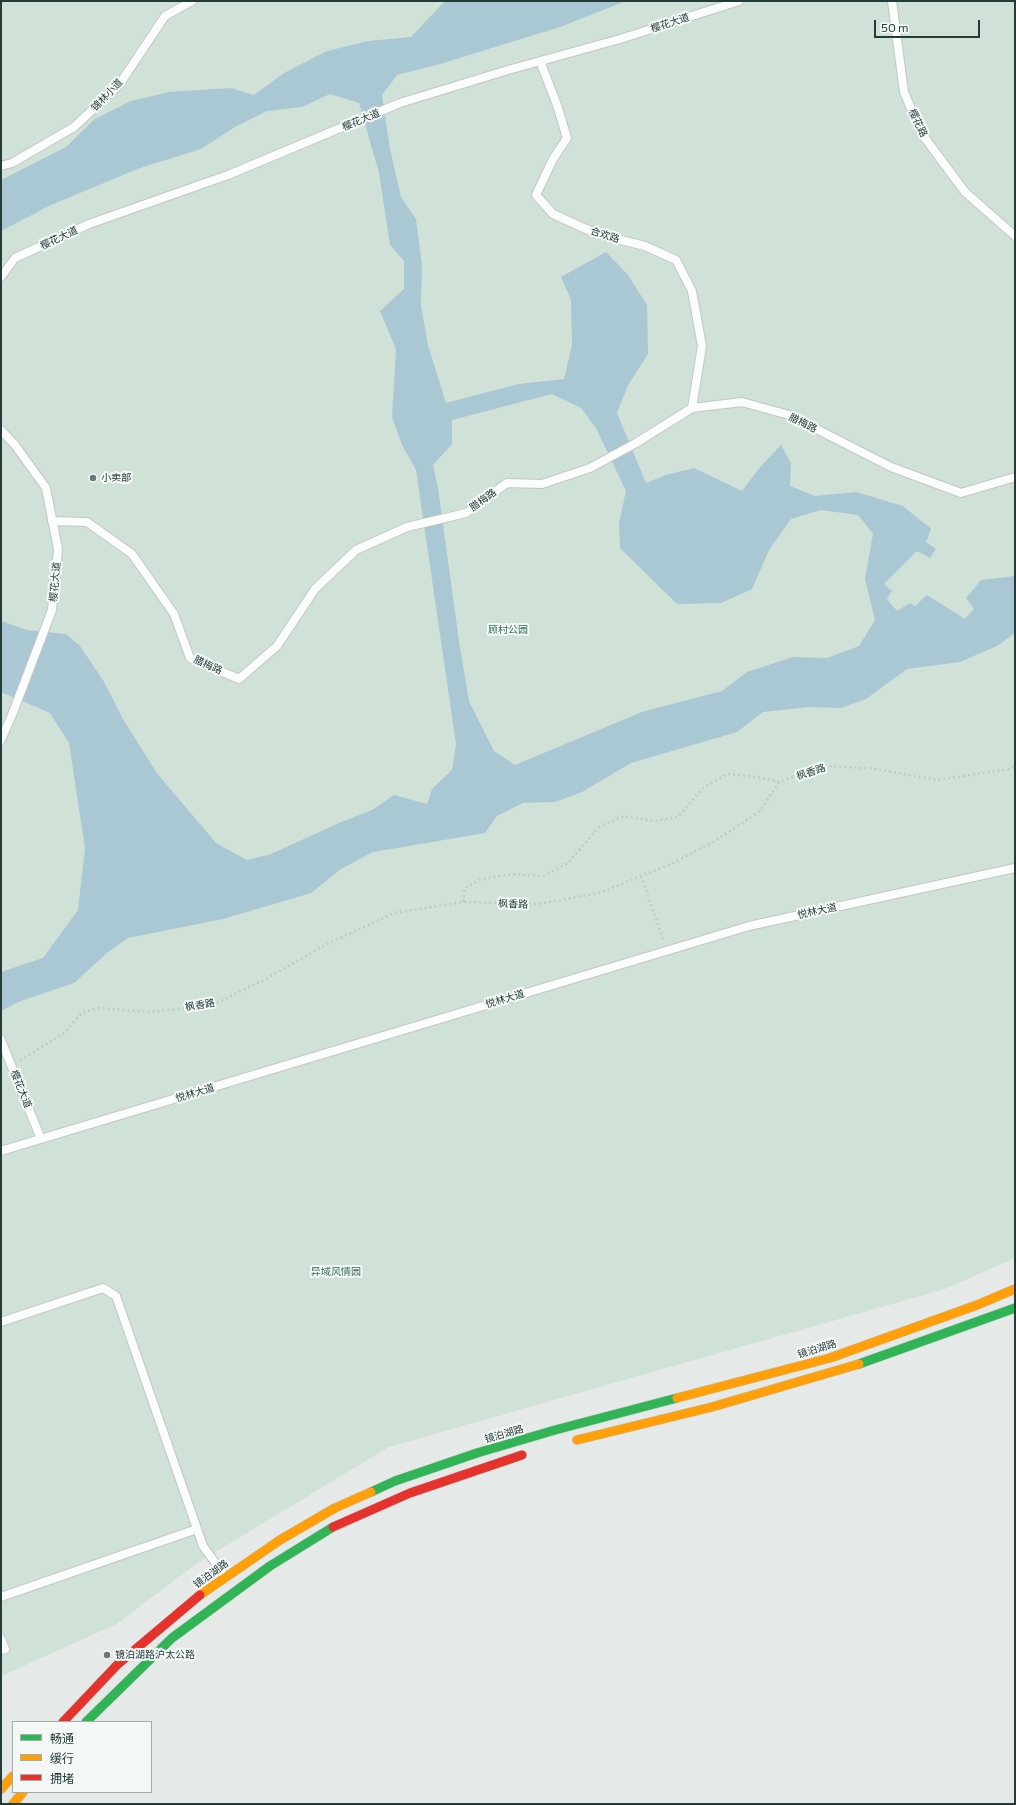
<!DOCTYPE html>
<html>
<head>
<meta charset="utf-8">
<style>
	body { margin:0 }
	#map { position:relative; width:1016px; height:1805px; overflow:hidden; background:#e5eae8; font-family:Commissioner,"Noto Sans SC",sans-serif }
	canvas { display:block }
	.frame { position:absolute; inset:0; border:2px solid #253b39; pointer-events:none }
	.legend { position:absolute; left:12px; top:1721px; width:140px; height:72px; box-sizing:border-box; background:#f3f8f7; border:1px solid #a1acab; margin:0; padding:5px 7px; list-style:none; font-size:12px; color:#253b39 }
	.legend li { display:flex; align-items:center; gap:8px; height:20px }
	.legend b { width:20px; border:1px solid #a1acab }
	.scale { position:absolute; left:874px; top:20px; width:106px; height:18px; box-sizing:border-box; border:2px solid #253b39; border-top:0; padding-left:5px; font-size:12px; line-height:14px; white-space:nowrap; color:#253b39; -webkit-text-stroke:3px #f3f8f7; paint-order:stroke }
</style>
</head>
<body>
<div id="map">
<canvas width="1016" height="1805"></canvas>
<div class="frame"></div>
<ul class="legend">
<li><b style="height:5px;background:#30b455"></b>畅通</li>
<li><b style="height:5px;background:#ff9f0a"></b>缓行</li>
<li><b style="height:5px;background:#e5322d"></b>拥堵</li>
</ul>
<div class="scale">50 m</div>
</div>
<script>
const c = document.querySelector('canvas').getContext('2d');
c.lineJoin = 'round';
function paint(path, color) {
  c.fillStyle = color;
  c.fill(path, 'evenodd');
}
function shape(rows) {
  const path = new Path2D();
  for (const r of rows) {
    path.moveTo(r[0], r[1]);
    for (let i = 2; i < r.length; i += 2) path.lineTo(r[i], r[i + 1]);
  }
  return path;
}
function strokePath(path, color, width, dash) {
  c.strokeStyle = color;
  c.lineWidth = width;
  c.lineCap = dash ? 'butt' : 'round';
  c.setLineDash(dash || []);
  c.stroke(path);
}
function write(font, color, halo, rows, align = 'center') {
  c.font = font + ' Commissioner,"Noto Sans SC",sans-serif';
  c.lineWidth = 4;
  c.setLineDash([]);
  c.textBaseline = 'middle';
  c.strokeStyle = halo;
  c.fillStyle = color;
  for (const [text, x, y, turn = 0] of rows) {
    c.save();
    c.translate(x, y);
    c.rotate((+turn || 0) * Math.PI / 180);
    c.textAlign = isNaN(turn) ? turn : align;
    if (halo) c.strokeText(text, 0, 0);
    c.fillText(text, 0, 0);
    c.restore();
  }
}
paint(shape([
	[1,1,1015,1,1015,1258,945,1289,389,1447,199,1562,117,1624,1,1676]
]), '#d0e1d8');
paint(shape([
	[445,1,626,1,560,27,440,64,397,75,382,95,390,149,401,197,416,219,422,265,421,306,428,345,446,403,518,384,564,379,572,345,571,300,561,277,606,252,628,275,647,305,648,354,628,385,617,413,646,483,666,475,694,468,742,491,761,466,781,445,791,463,790,486,815,496,856,492,903,506,931,529,926,542,936,549,930,558,917,551,884,584,892,591,887,599,897,611,910,603,915,606,927,595,965,619,974,609,966,598,981,580,1015,576,1015,633,997,646,960,662,907,669,866,699,841,708,808,707,763,712,737,732,631,763,582,792,555,802,523,803,497,816,485,833,373,852,341,869,311,893,223,919,128,938,107,953,74,983,18,1002,1,1011,1,972,43,958,78,910,85,848,69,743,50,713,1,692,1,621,27,630,66,634,80,646,103,680,123,719,156,772,216,843,247,860,271,854,339,823,372,810,394,795,427,804,432,789,452,770,456,744,416,470,402,445,392,417,396,349,380,311,404,289,404,261,390,245,379,173,359,103,330,94,302,107,267,111,235,127,201,149,140,168,51,205,1,231,1,180,66,147,95,119,131,101,169,92,231,88,254,95,284,73,327,51,368,41,411,37],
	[552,394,581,408,596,428,626,491,619,523,620,548,677,604,721,603,752,589,769,550,791,519,821,510,858,515,873,534,865,579,875,620,859,646,827,658,793,657,747,672,722,691,642,712,515,765,494,751,469,701,459,641,438,488,433,465,452,444,452,420]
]), '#aac7d4');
const lane = shape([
	[892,1,904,92,922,134,965,192,1015,236],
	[540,61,557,105,567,138,553,159,536,195,553,214,597,234,645,246,676,260,692,291,702,346,692,408],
	[1,166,12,163,74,127,119,85,165,16,192,1],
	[1,277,15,258,89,224,228,175,400,103,508,70,620,39,739,1],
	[1,430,15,445,46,488,58,549,52,610,12,715,1,740],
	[52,521,87,522,132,554,174,614,190,658,239,679,277,646,315,589,356,550,407,527,466,513,507,483,542,484,590,468,636,443,692,408,742,402,789,415,891,467,961,493,1015,477],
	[1,1040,41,1139],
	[1,1151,749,926,1015,868],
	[1,1322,103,1288,116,1296,203,1546,225,1576],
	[1,1597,197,1529],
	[1,1639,5,1649,1,1650]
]);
const fast = shape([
	[859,1364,1015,1308],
	[371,1492,395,1481,477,1453,555,1430,677,1398],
	[86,1722,172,1638,270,1566,333,1527]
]);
const slow = shape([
	[677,1398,830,1358,977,1305,1015,1289],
	[577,1440,712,1407,859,1364],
	[200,1595,280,1540,335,1508,371,1492],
	[1,1789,13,1776],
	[13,1804,23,1792]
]);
const jam = shape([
	[333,1527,410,1493,522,1455],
	[63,1722,118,1664,200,1595]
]);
strokePath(lane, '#c2c7c5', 10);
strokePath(fast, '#c1c7c6', 10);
strokePath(slow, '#c1c7c6', 10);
strokePath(jam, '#c1c7c6', 10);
strokePath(shape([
	[641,876,664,942],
	[463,902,465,888,481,879,512,874,544,876,568,863,599,827,624,816,654,821,678,817,703,788,727,774,757,777,779,782],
	[20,1060,63,1034,82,1013,97,1008,151,1012,212,1005,262,981,325,945,394,913,463,902,538,904,599,893,669,865,715,841,760,811,779,782,825,766,869,768,937,780,1010,769,1015,766]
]), '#c2cac8', 2.5, [2, 3]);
strokePath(lane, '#fbfcfc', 8);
strokePath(fast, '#30b455', 9);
strokePath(slow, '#ff9f0a', 9);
strokePath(jam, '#e5322d', 9);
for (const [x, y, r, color] of [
	[93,478,4,"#687876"],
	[107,1655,4,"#687876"]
]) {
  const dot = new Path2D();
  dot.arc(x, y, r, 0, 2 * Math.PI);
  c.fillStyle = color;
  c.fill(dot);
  strokePath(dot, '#f3f8f7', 1.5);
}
write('10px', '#253b39', '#f3f8f7', [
	["樱花大道",670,23,-18],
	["锦林小道",107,95,-46],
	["樱花大道",361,120,-23],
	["樱花路",918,123,64],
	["合欢路",605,235,17],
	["樱花大道",59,238,-25],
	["腊梅路",803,423,26],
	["腊梅路",483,500,-36],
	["樱花大道",55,582,-85],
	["腊梅路",208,665,25],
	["枫香路",811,772,-18],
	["枫香路",513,904,2],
	["悦林大道",817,911,-12],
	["悦林大道",505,999,-17],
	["枫香路",200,1005,-10],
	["樱花大道",21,1089,68],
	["悦林大道",195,1093,-17],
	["镜泊湖路",817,1349,-17],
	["镜泊湖路",504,1434,-16],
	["镜泊湖路",211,1574,-36]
]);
write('10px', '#253b39', '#f3f8f7', [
	["小卖部",101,478],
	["镜泊湖路沪太公路",115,1655]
], 'left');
write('10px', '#336e54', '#f3f8f7', [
	["顾村公园",508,630],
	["异域风情园",336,1272]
]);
</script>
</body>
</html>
